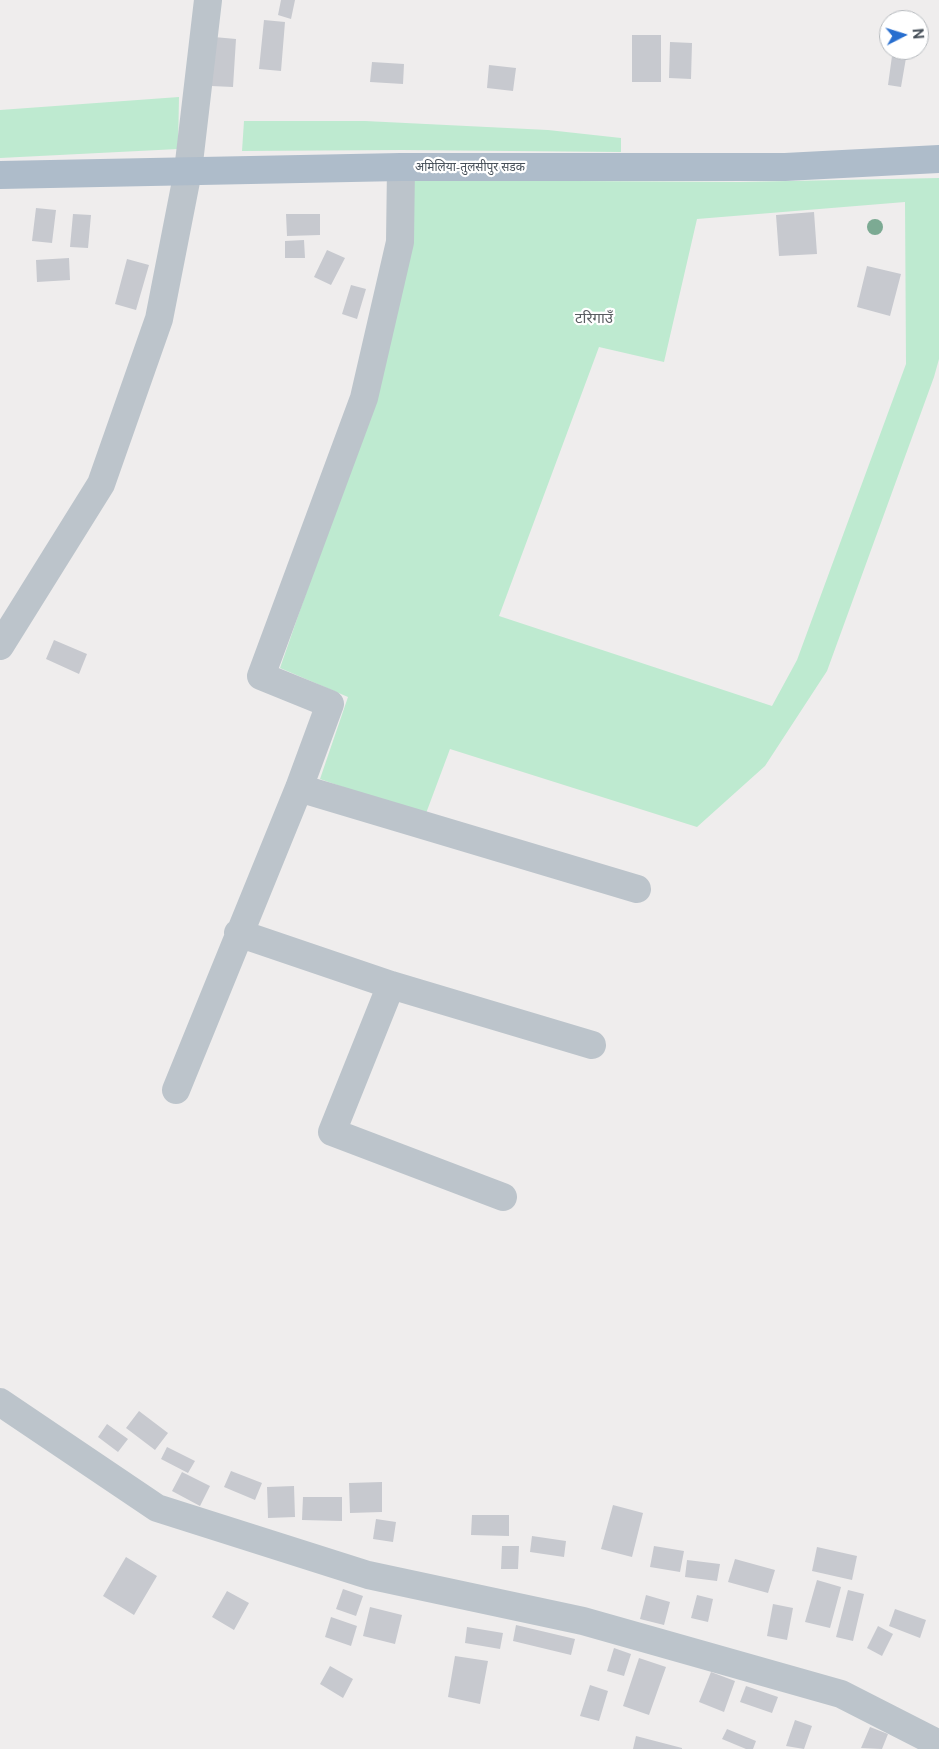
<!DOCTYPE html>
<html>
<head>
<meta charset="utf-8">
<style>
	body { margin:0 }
	#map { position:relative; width:939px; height:1749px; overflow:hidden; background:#efeded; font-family:"Public Sans",sans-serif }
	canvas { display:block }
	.north { position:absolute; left:879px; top:10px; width:50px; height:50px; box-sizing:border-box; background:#fff; border:1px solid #b5b9bd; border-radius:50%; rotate:85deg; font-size:14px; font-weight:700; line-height:20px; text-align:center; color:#475059 }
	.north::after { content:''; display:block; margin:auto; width:18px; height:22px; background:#276ecf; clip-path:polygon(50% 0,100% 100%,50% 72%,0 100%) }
</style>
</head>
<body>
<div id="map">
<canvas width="939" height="1749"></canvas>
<div class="north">N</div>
</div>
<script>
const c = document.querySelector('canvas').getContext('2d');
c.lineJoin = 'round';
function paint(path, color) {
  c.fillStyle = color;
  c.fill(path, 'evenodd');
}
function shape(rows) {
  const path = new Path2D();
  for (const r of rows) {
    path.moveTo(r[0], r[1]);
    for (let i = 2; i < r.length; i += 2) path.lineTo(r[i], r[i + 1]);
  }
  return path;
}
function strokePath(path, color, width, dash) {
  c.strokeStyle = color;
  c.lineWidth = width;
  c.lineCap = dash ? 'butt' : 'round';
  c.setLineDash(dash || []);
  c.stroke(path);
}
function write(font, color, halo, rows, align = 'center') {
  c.font = font + ' "Public Sans","Noto Sans Devanagari",sans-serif';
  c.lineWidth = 4.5;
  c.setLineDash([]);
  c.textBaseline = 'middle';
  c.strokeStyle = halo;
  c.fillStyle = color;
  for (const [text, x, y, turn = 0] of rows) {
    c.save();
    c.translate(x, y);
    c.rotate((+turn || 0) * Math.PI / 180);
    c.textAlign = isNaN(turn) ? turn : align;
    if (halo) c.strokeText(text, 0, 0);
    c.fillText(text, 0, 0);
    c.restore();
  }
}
paint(shape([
	[179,97,178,149,0,158,0,110],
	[244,121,365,121,548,130,621,138,621,152,402,150,242,151],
	[939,178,939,359,934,377,827,671,765,766,697,827,450,749,425,816,320,779,348,697,280,668,374,397,411,180,740,182],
	[905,202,906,364,797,660,772,706,499,616,599,347,664,362,697,219]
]), '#beead0');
paint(shape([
	[281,0,295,0,291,19,278,15],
	[264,20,285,22,281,71,259,69],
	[632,35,661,35,661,82,632,82],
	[214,37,236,39,233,87,211,86],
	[670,42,692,43,691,79,669,78],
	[892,56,906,58,901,87,888,85],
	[372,62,404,64,403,84,370,82],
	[489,65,516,68,513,91,487,88],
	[36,208,56,210,52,243,32,241],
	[814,212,817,254,779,256,776,215],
	[73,214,91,215,88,248,70,247],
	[286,214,320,214,320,235,287,236],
	[304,240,305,258,285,258,285,241],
	[327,250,345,258,331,285,314,277],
	[69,258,70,280,37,282,36,260],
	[127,259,149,265,136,310,115,304],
	[867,266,901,274,890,316,857,307],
	[351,285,366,289,357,319,342,314],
	[54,640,87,654,79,674,46,659],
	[139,1411,168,1433,155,1450,126,1428],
	[107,1424,128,1439,118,1452,98,1437],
	[167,1447,195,1461,188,1473,161,1459],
	[231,1471,262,1483,255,1500,224,1487],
	[182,1472,210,1486,200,1506,172,1491],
	[382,1482,382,1512,350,1513,349,1483],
	[294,1486,295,1517,268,1518,267,1487],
	[303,1497,342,1497,342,1521,302,1520],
	[613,1505,643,1513,632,1557,601,1549],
	[472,1515,509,1515,509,1536,471,1535],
	[376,1519,396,1522,393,1542,373,1539],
	[532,1536,566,1541,564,1557,530,1552],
	[502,1546,519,1546,518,1569,501,1569],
	[654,1546,684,1551,680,1572,650,1567],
	[817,1547,857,1556,852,1580,812,1571],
	[126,1557,157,1576,134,1615,103,1596],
	[735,1559,775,1570,768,1593,728,1582],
	[687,1560,720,1564,717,1581,685,1577],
	[817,1580,841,1587,830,1628,805,1622],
	[343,1589,363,1596,356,1616,336,1609],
	[848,1590,864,1594,853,1641,836,1637],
	[227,1591,249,1603,234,1630,212,1617],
	[646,1595,670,1602,664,1625,640,1619],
	[697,1595,713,1599,708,1622,691,1618],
	[773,1604,793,1608,787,1640,767,1636],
	[370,1607,402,1615,395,1644,363,1636],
	[895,1609,926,1620,920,1638,889,1626],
	[331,1617,357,1626,351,1646,325,1637],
	[516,1625,575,1639,571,1655,513,1641],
	[878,1626,893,1634,882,1656,867,1648],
	[467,1627,503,1633,500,1649,465,1643],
	[614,1648,631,1654,624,1676,607,1671],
	[455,1656,488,1661,480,1704,448,1697],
	[639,1658,666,1667,649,1715,623,1706],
	[330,1666,353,1679,343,1698,320,1684],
	[711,1672,735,1681,724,1712,699,1702],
	[590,1685,608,1691,599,1721,580,1716],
	[746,1686,778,1697,772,1713,740,1702],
	[795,1720,812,1726,804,1749,786,1746],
	[870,1727,888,1734,882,1749,861,1748],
	[727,1729,756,1741,753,1749,746,1749,722,1739],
	[636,1736,682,1748,682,1749,633,1749]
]), '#c7c9cf');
strokePath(shape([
	[0,646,101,484,159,319,188,171,208,0],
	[299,788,637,889],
	[238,933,391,985,592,1045],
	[391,985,332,1132,503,1197],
	[176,1090,299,788,330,704,261,676,364,398,400,242,401,167],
	[0,1402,157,1508,368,1575,583,1621,841,1694,939,1744]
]), '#bcc4cb', 28);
strokePath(shape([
	[0,175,401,167,785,167,939,159]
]), '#aebcca', 28);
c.fillStyle = '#7caa93';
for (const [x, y] of [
	[875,227]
]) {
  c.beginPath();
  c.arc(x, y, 8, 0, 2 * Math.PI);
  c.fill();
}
write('12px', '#475059', '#fff', [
	["अमिलिया-तुलसीपुर सडक",470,167]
]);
write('15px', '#5a5d61', '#fff', [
	["टरिगाउँ",594,318]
]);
</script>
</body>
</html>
